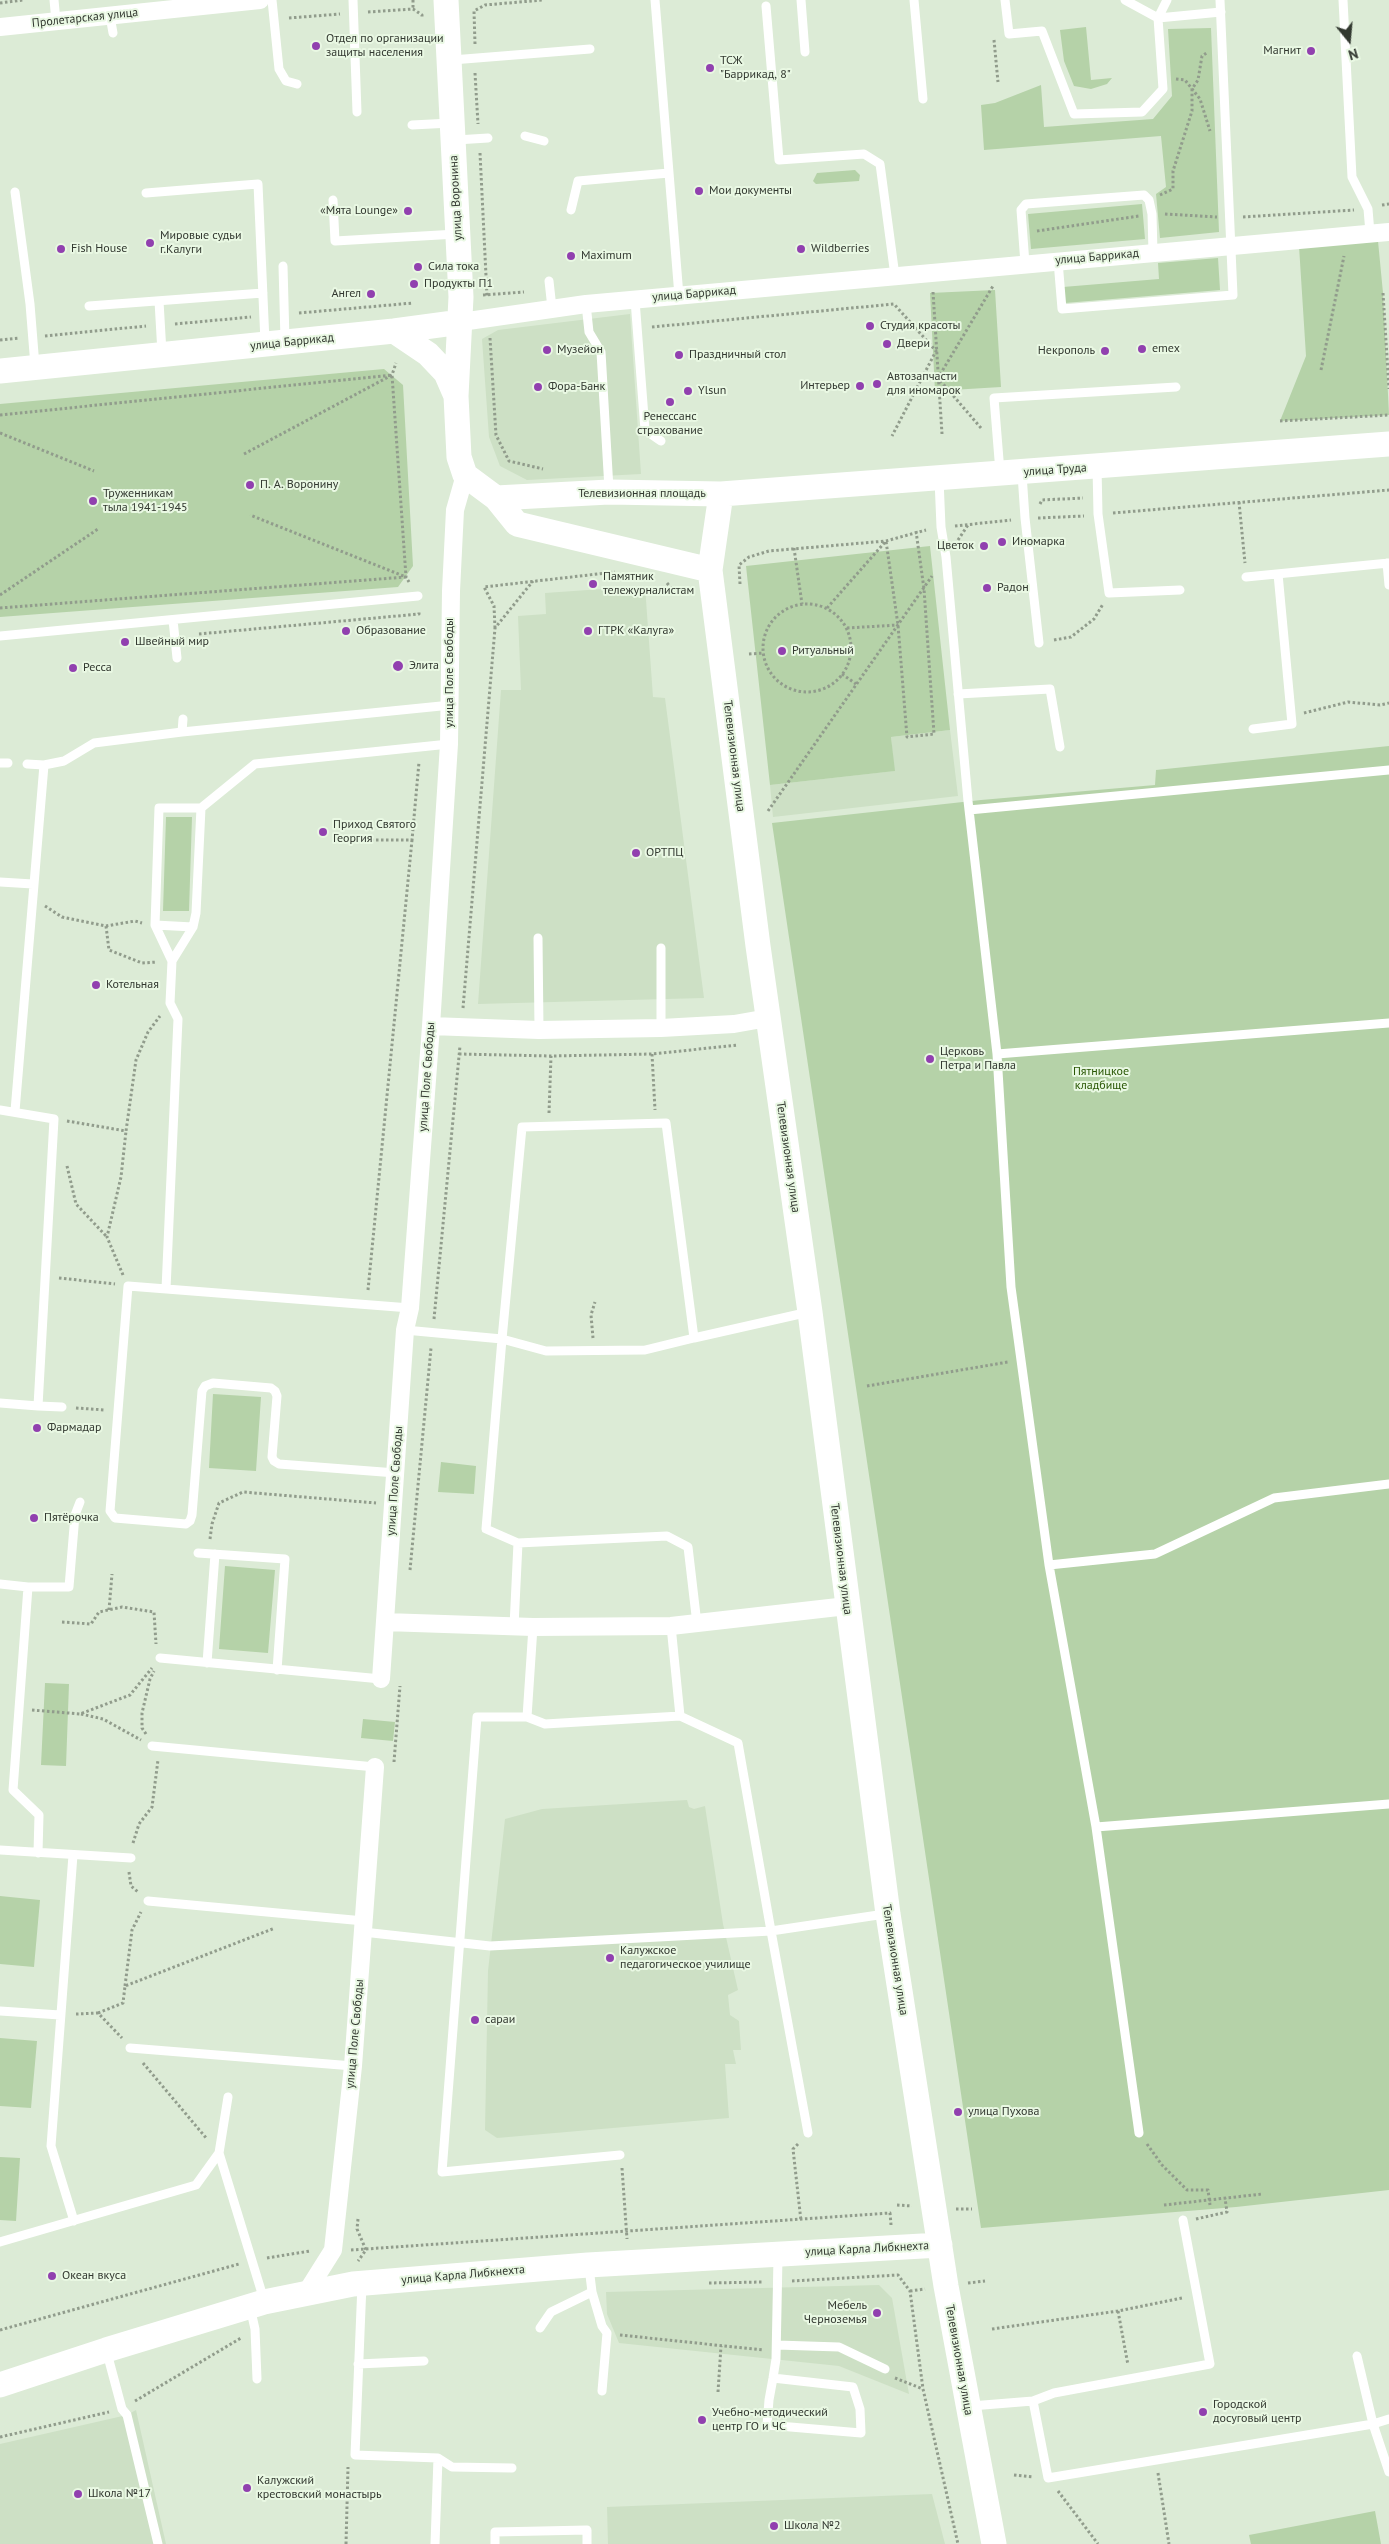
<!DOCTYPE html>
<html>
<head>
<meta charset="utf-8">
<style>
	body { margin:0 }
	#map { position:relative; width:1389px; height:2544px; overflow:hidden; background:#dcebd6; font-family:"PT Sans",sans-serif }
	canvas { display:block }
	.north { position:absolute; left:1324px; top:15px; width:50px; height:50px; -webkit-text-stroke:4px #e9f8e3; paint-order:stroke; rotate:163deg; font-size:14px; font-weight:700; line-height:20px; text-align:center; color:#323830 }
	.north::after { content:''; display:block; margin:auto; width:18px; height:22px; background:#323830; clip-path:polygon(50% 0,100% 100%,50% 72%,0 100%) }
</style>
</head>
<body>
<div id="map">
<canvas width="1389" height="2544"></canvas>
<div class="north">N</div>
</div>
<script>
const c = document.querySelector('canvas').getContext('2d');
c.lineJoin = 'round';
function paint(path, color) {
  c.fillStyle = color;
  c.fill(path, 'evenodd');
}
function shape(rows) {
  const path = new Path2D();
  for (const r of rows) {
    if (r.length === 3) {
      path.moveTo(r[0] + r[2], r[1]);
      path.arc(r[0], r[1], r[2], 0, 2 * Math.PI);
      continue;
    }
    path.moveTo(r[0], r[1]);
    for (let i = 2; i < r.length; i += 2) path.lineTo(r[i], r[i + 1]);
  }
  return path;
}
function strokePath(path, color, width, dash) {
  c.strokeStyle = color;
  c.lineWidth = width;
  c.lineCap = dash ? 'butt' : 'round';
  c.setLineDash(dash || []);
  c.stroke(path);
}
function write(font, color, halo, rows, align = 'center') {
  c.font = font + ' "PT Sans",sans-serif';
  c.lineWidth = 4;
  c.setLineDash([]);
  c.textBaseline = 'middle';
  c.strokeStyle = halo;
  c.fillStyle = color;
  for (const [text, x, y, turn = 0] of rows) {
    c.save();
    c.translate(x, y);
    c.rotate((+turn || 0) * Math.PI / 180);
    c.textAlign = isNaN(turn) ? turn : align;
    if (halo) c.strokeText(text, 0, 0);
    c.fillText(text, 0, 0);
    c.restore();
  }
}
paint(shape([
	[630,314,641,474,527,480,500,466,489,437,482,339,498,330],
	[645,586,653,697,665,698,704,998,478,1004,501,690,521,690,518,616,546,614,545,593],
	[950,730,958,796,773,817,770,785,894,771,891,737],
	[687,1800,689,1807,694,1809,705,1806,723,1924,738,1990,728,1995,730,2015,739,2021,741,2050,733,2050,736,2064,725,2064,729,2118,497,2138,485,2130,488,1971,505,1819,542,1809],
	[879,2285,892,2298,909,2394,839,2366,619,2343,607,2314,606,2292],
	[136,2410,166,2544,0,2544,0,2444,127,2415],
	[932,2494,945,2544,608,2544,607,2507]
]), '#cde0c5');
paint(shape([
	[1086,27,1091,80,1112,78,1107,84,1091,89,1074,86,1064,61,1060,30],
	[1211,28,1219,232,1160,238,1156,194,1166,187,1161,136,984,150,981,105,995,103,1041,85,1044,127,1153,119,1172,96,1168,29],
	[855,170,860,175,859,181,816,184,813,181,817,173],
	[1142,204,1145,239,1031,249,1028,214],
	[1378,241,1383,293,1389,415,1280,421,1306,356,1299,246],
	[1218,258,1220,290,1065,303,1063,287,1159,279,1158,263],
	[995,290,1001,387,935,391,930,293],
	[384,369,403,385,413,566,398,587,0,617,0,404],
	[930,546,950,730,891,737,895,771,770,785,746,566],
	[1389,746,1389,2190,1236,2207,981,2228,772,823,981,800,1155,785,1156,770],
	[166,817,192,817,189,911,163,911],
	[213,1394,261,1397,256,1471,209,1468],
	[441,1462,476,1466,474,1494,438,1492],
	[225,1566,275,1570,268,1653,219,1649],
	[45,1683,69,1684,66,1766,41,1765],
	[363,1719,395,1722,393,1741,361,1738],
	[0,1896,40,1900,34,1967,0,1964],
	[0,2038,37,2041,31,2108,0,2106],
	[0,2157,20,2158,16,2221,0,2220],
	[1375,2511,1381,2544,1251,2544,1249,2535]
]), '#b5d2a8');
strokePath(shape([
	[413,0,413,9],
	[0,3,23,0],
	[368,12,413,9,422,15,422,18],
	[289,18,340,14],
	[994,40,998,82],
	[475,44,474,11,485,5,543,0],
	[475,73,478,124],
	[1176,79,1185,80,1200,99,1210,131],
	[480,153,487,296],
	[1160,195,1173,189,1173,171,1192,111,1192,89,1198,80,1202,56,1208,52],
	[1382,205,1389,204],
	[1165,214,1217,217],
	[1243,217,1354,210],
	[1037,231,1139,216],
	[933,292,942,434],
	[1383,293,1389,389],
	[483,295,524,292],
	[299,313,413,303],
	[175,324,251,317],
	[652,327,894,304,936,351,892,436],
	[45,336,146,326],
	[490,338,496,435,509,461,543,469],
	[0,340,19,338],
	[1321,370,1344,256],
	[0,415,392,375,406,577,409,582],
	[1280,421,1389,415],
	[981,428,938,378,993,286],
	[0,433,94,471],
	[244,454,392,375,396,363],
	[1239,502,1245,563],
	[1040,504,1042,500,1083,498],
	[1113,513,1389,490],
	[1038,518,1084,516],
	[955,526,1011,520],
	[958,540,968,525],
	[794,548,802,604],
	[667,583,675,593],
	[740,584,739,565,749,557,769,551,886,541,926,530],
	[0,595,98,529],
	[807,648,44],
	[0,608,406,577,250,515],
	[827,608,886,541,898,625,907,737,934,734,924,589,916,531],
	[495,628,494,606,484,587,615,572],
	[847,628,898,625],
	[199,634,419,614,419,610],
	[1054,640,1071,637,1094,619,1103,604],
	[749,654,764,653],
	[842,674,856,684],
	[1304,713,1348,702,1380,705,1389,703],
	[768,811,932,576],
	[341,840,412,840,419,762],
	[45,906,62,917,106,926,135,921,142,923],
	[106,926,109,950,142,963,157,962],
	[463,1008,495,628,533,581],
	[459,1054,551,1056,652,1054,738,1045],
	[652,1054,655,1110],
	[549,1113,551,1056],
	[67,1121,126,1131,136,1060,148,1032,160,1016],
	[67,1166,76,1204,107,1237],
	[123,1275,107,1237,121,1177,126,1131],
	[59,1278,115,1284],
	[368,1290,412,840],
	[434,1319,460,1046],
	[593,1338,591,1315,595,1302],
	[867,1386,1008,1362],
	[76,1408,105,1410],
	[210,1539,212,1524,219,1503,243,1492,376,1503],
	[410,1570,431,1348],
	[109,1610,112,1574],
	[62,1622,91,1624,99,1612,122,1607,154,1612,156,1644],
	[32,1710,80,1714,130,1695,152,1668],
	[81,1714,103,1719,141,1740],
	[146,1734,142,1728,142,1713,150,1679,154,1671],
	[394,1762,400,1686],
	[133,1843,139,1824,152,1807,158,1760],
	[129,1872,131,1886,138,1892],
	[125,1986,132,1930,141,1912],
	[98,2013,123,2003,125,1986,275,1928],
	[76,2014,98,2013,122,2038],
	[143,2063,207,2139],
	[798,2144,793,2149,801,2221],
	[1147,2144,1162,2165,1187,2190,1208,2190,1210,2205],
	[622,2168,627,2239],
	[897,2205,912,2206],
	[1164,2205,1262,2194],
	[956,2209,972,2209],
	[358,2219,357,2229,366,2250,358,2261],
	[1196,2219,1227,2212,1225,2198],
	[351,2250,890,2213,891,2225],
	[267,2258,310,2251],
	[792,2281,898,2275,910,2291,923,2389,958,2544],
	[709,2283,763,2282],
	[968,2283,985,2281],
	[910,2291,925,2289],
	[1118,2311,1128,2365],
	[992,2329,1118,2311,1182,2298],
	[0,2330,239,2264],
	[620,2335,763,2350],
	[895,2378,923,2389],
	[718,2392,721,2346],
	[135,2401,241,2338],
	[0,2437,109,2412],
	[1158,2473,1169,2544],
	[1014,2475,1033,2477],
	[1058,2491,1098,2544],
	[346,2544,348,2467]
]), '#919c8c', 3, [2.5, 2.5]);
strokePath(shape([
	[54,0,56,21],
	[272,0,279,69,286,81,297,84],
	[353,0,357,112],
	[655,0,679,296],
	[801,0,805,52],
	[914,0,923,99],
	[1005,0,1009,34,1042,31,1074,114,1142,112,1163,89,1158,18,1221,12],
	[1125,0,1158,18,1167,0],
	[1343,0,1352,177,1368,209,1370,233],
	[766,6,779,160,864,154,880,164,895,276],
	[110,16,113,33],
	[452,60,590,49],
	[412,125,451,123],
	[525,136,544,141],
	[456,140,488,138],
	[15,192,30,304,35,366],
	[146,193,258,184,265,342],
	[333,200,335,241,457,234],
	[571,210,578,181,669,173],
	[1058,261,1062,309,1233,295,1220,0],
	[1025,264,1021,210,1026,204,1144,195,1149,200,1152,214,1153,253],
	[283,266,285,340],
	[549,281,552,308],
	[635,300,645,430,661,441],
	[159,301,162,353],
	[586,304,589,332,601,352,609,489],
	[89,306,263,293],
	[1097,467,1098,514,1109,593,1180,590],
	[1000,472,994,398,1176,387],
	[1022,474,1025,518,1039,643],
	[939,479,941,527,946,557,968,801,997,1054,1011,1287,1049,1565,1096,1827,1139,2133],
	[1387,563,1389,585],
	[1246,577,1389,563],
	[173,620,177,658],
	[0,636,418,596],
	[958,694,1050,689,1060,747],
	[1253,729,1292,724,1278,574],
	[182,732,451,705],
	[0,763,8,763],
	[27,764,44,765,64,761,94,743,182,732,183,719],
	[969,810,1389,770],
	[0,882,33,884],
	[155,925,193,927],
	[538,938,539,1030],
	[661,948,661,1028],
	[172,961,155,925,159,808,201,808],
	[997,1054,1389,1023],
	[0,1110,54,1119,38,1406,0,1403],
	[15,1111,44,765],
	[166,1289,178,1019,170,1003,172,961,193,927,196,913,201,808,255,764,449,744],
	[405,1330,502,1339,522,1127,666,1123,694,1338,809,1312],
	[38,1406,62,1407],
	[396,1473,279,1464,274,1461,272,1457,277,1396,275,1391,271,1388,213,1383,205,1386,202,1391,192,1515,190,1521,186,1524,115,1518,110,1511,128,1286,410,1308],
	[518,1543,486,1529,502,1339,546,1351,645,1350,694,1338],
	[198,1553,285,1559,277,1670],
	[1049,1565,1155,1554,1274,1498,1389,1484],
	[0,1584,28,1587,13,1790,39,1815,38,1853],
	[28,1587,69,1587,75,1515,80,1502],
	[514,1626,518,1543,667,1536,688,1547,697,1624],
	[671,1626,680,1716,738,1743,771,1931,885,1914],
	[533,1627,527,1717,545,1724,680,1716],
	[160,1658,381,1679],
	[207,1663,215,1554],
	[527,1717,477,1717,442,2172,620,2155],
	[152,1746,375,1767],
	[1096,1827,1389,1804],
	[0,1850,131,1858],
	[73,1855,51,2146,74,2221],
	[148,1901,364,1921],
	[363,1932,490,1946,771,1931,808,2133],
	[0,2011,60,2015],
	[130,2048,353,2066],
	[228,2097,219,2153,264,2300],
	[1183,2220,1210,2364,1054,2393,1033,2401,1048,2478,1373,2424,1389,2419],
	[0,2242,196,2185,219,2153],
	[589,2267,592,2292,602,2326,607,2333,602,2391],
	[362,2284,355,2455,438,2458,435,2544],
	[250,2307,255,2329,257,2379],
	[540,2328,551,2312,592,2292],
	[777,2345,839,2347,885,2369],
	[107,2353,122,2409,127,2415,158,2544],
	[1357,2356,1373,2424,1389,2472],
	[358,2364,424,2361],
	[773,2378,853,2387,860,2409,861,2433,767,2425,769,2400,773,2378,776,2359,778,2257],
	[971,2406,1033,2401],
	[438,2458,452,2467,512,2468],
	[495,2544,495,2532,587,2530,587,2544]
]), '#fff', 9);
strokePath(shape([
	[0,27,260,0],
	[461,322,586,304,1389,232],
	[431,1026,539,1030,661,1028,734,1024,768,1018],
	[385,1622,533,1627,671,1626,847,1606],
	[381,1679,405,1330,410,1308,431,1026,449,744,451,591,455,510,465,475],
	[306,2293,333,2250,353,2066,375,1767]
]), '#fff', 18);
strokePath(shape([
	[446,0,461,297,456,396,459,457,465,475,496,498,517,524,710,570],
	[394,331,428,354,446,373,456,396],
	[0,371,394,331,461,322],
	[721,494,710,570,758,946,810,1312,888,1914,946,2286,994,2544],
	[496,498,609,492,721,494,1389,444],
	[0,2385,106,2350,264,2302,353,2284,588,2265,940,2245]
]), '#fff', 25);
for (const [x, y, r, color] of [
	[316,46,5,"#9140af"],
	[1311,51,5,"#9140af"],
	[710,68,5,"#9140af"],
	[699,191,5,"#9140af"],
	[408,211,5,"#9140af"],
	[150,243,5,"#9140af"],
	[61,249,5,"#9140af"],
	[801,249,5,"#9140af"],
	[571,256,5,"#9140af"],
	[418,267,5,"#9140af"],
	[414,284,5,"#9140af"],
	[371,294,5,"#9140af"],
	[870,326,5,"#9140af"],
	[887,344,5,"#9140af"],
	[1142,349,5,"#9140af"],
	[547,350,5,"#9140af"],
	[1105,351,5,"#9140af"],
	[679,355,5,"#9140af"],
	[877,384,5,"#9140af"],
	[860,386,5,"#9140af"],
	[538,387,5,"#9140af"],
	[688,391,5,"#9140af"],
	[670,402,5,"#9140af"],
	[250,485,5,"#9140af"],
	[93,501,5,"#9140af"],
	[1002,542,5,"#9140af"],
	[984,546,5,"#9140af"],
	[593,584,5,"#9140af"],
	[987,588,5,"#9140af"],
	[346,631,5,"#9140af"],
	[588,631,5,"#9140af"],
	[125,642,5,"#9140af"],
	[782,651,5,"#9140af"],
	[398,666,6,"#9140af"],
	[73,668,5,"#9140af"],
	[323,832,5,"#9140af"],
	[636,853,5,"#9140af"],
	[96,985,5,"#9140af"],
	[930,1059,5,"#9140af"],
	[37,1428,5,"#9140af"],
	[34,1518,5,"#9140af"],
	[610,1958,5,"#9140af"],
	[475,2020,5,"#9140af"],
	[958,2112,5,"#9140af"],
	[52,2276,5,"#9140af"],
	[877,2313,5,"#9140af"],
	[1203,2412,5,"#9140af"],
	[702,2420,5,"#9140af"],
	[247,2488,5,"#9140af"],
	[78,2494,5,"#9140af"],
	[774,2526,5,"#9140af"]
]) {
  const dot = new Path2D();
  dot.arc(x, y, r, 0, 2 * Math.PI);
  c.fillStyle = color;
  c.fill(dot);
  strokePath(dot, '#e9f8e3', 2);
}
write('12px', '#323830', '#e9f8e3', [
	["Пролетарская улица",85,18,-6],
	["улица Воронина",456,198,-93],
	["улица Баррикад",1097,257,-5],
	["улица Баррикад",694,294,-5],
	["улица Баррикад",292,342,-6],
	["улица Труда",1055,470,-4],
	["Телевизионная площадь",642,494],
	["улица Поле Свободы",450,673,-90],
	["Телевизионная улица",734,756,83],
	["улица Поле Свободы",427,1077,-86],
	["Телевизионная улица",788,1157,82],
	["улица Поле Свободы",395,1481,-86],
	["Телевизионная улица",841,1559,83],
	["Телевизионная улица",895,1960,81],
	["улица Поле Свободы",355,2034,-85],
	["улица Карла Либкнехта",867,2249,-3],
	["улица Карла Либкнехта",463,2275,-5],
	["Телевизионная улица",959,2360,80]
]);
write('12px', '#323830', '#e9f8e3', [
	["Отдел по организации",326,39],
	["защиты населения",326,53],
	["Магнит",1301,51,"right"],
	["ТСЖ",720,61],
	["\"Баррикад, 8\"",720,75],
	["Мои документы",709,191],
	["«Мята Lounge»",398,211,"right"],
	["Мировые судьи",160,236],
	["г.Калуги",160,250],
	["Fish House",71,249],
	["Wildberries",811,249],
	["Maximum",581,256],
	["Сила тока",428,267],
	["Продукты П1",424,284],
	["Ангел",361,294,"right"],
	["Студия красоты",880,326],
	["Двери",897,344],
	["emex",1152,349],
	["Музейон",557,350],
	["Некрополь",1095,351,"right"],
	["Праздничный стол",689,355],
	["Автозапчасти",887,377],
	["для иномарок",887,391],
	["Интерьер",850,386,"right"],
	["Фора-Банк",548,387],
	["Ylsun",698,391],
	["Ренессанс",670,417,"center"],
	["страхование",670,431,"center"],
	["П. А. Воронину",260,485],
	["Труженникам",103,494],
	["тыла 1941-1945",103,508],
	["Иномарка",1012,542],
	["Цветок",974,546,"right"],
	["Памятник",603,577],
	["тележурналистам",603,591],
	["Радон",997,588],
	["Образование",356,631],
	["ГТРК «Калуга»",598,631],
	["Швейный мир",135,642],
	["Ритуальный",792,651],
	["Элита",409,666],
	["Ресса",83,668],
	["Приход Святого",333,825],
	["Георгия",333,839],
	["ОРТПЦ",646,853],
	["Котельная",106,985],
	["Церковь",940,1052],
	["Петра и Павла",940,1066],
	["Фармадар",47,1428],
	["Пятёрочка",44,1518],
	["Калужское",620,1951],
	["педагогическое училище",620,1965],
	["сараи",485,2020],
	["улица Пухова",968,2112],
	["Океан вкуса",62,2276],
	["Мебель",867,2306,"right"],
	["Черноземья",867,2320,"right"],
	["Городской",1213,2405],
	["досуговый центр",1213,2419],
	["Учебно-методический",712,2413],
	["центр ГО и ЧС",712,2427],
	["Калужский",257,2481],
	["крестовский монастырь",257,2495],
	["Школа №17",88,2494],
	["Школа №2",784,2526]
], 'left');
write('12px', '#285603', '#e9f8e3', [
	["Пятницкое",1101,1072],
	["кладбище",1101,1086]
]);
</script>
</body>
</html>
